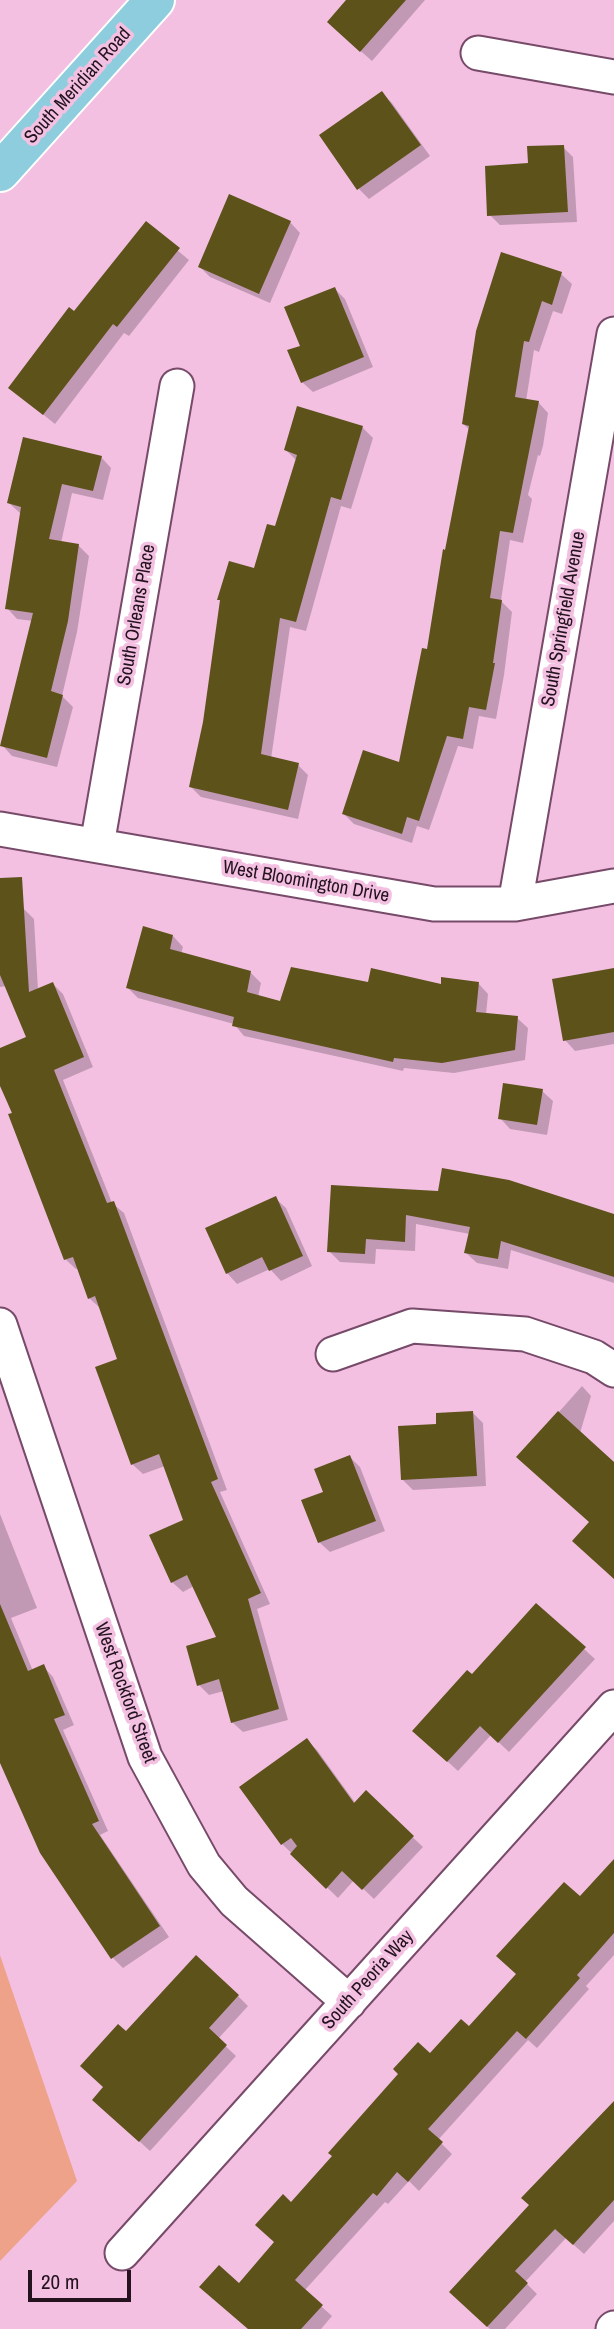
<!DOCTYPE html>
<html>
<head>
<meta charset="utf-8">
<style>
	body { margin:0 }
	#map { position:relative; width:614px; height:2329px; overflow:hidden; background:#f3c0e2; font-family:"Archivo Narrow",sans-serif }
	canvas { display:block }
	.scale { position:absolute; left:28px; top:2270px; width:103px; height:32px; box-sizing:border-box; border:4px solid #24121e; border-top:0; padding-left:9px; font-size:21px; line-height:24px; white-space:nowrap; color:#24121e; -webkit-text-stroke:5px #f3c0e2; paint-order:stroke }
</style>
</head>
<body>
<div id="map">
<canvas width="614" height="2329"></canvas>
<div class="scale">20 m</div>
</div>
<script>
const c = document.querySelector('canvas').getContext('2d');
c.lineJoin = 'round';
function paint(path, color) {
  c.fillStyle = color;
  c.fill(path, 'evenodd');
}
function shape(rows) {
  const path = new Path2D();
  for (const r of rows) {
    path.moveTo(r[0], r[1]);
    for (let i = 2; i < r.length; i += 2) path.lineTo(r[i], r[i + 1]);
  }
  return path;
}
function strokePath(path, color, width, dash) {
  c.strokeStyle = color;
  c.lineWidth = width;
  c.lineCap = dash ? 'butt' : 'round';
  c.setLineDash(dash || []);
  c.stroke(path);
}
function write(font, color, halo, rows, align = 'center') {
  c.font = font + ' "Archivo Narrow",sans-serif';
  c.lineWidth = 7;
  c.setLineDash([]);
  c.textBaseline = 'middle';
  c.strokeStyle = halo;
  c.fillStyle = color;
  for (const [text, x, y, turn = 0] of rows) {
    c.save();
    c.translate(x, y);
    c.rotate((+turn || 0) * Math.PI / 180);
    c.textAlign = isNaN(turn) ? turn : align;
    if (halo) c.strokeText(text, 0, 0);
    c.fillText(text, 0, 0);
    c.restore();
  }
}
paint(shape([
	[0,1955,77,2181,0,2261]
]), '#eea289');
paint(shape([
	[348,0,425,0,372,61,339,32],
	[382,93,392,103,430,156,369,199,359,189],
	[563,147,573,157,577,222,500,225,489,214,530,165],
	[290,222,300,233,270,303,210,277,200,267],
	[146,224,189,260,129,336,124,333,55,424,10,388,74,314],
	[561,274,572,284,562,314,553,311,539,352,534,350,526,401,538,402,548,413,543,446,540,456,538,455,528,495,532,499,523,543,510,540,501,601,512,612,504,675,496,719,479,716,473,749,458,746,429,830,417,826,412,843,354,824,344,814,401,764,428,652,470,430,463,424,477,331],
	[335,289,345,299,373,367,313,392,302,382,302,347],
	[362,427,373,438,351,509,341,506,306,631,290,627,271,759,298,765,308,775,298,819,201,797,191,787,255,570,277,528,297,461,286,450],
	[101,457,111,468,103,500,72,493,61,543,79,546,89,556,77,632,62,696,73,707,57,767,12,756,2,745,33,621,17,619,7,608,21,514,9,503],
	[23,908,34,919,38,990,53,984,63,994,93,1067,63,1080,112,1203,124,1213,227,1490,220,1492,270,1604,257,1609,288,1720,243,1732,232,1722,224,1691,209,1695,199,1685,218,1638,194,1586,183,1592,172,1582,185,1521,165,1466,143,1474,132,1464,120,1360,100,1308,89,1298,79,1268,76,1269,65,1259,0,1081,0,1050,28,1038,7,986,0,987,0,909],
	[173,936,183,947,181,954,251,973,261,983,258,997,281,1003,369,984,442,987,478,983,488,994,486,1015,517,1018,528,1028,525,1060,454,1073,404,1068,403,1071,244,1036,234,1024,138,998,128,988],
	[614,969,614,1044,575,1051,565,1040],
	[542,1091,553,1101,547,1135,510,1129,500,1118],
	[439,1193,614,1216,614,1283,511,1250,508,1269,477,1263,466,1253,470,1234,416,1224,415,1251,376,1249,375,1264,340,1262,329,1251],
	[275,1198,286,1208,312,1266,281,1281,270,1269,237,1284,227,1273],
	[582,1386,591,1396,580,1433,614,1464,614,1578,591,1523,519,1457],
	[473,1413,483,1423,486,1486,413,1490,402,1479,438,1426],
	[350,1457,360,1467,385,1531,330,1552,319,1542,325,1493],
	[0,1514,37,1608,11,1618,33,1671,43,1666,53,1677,74,1725,63,1730,108,1831,100,1835,169,1937,123,1968,113,1958,42,1853,0,1745],
	[536,1605,595,1659,509,1752,491,1735,458,1771,425,1741,472,1677],
	[306,1740,317,1750,356,1804,366,1793,423,1847,374,1899,354,1880,338,1898,282,1844],
	[614,1862,614,1955,586,1986,589,1989,537,2048,528,2040,438,2140,452,2154,419,2191,409,2181,388,2204,385,2202,304,2291,332,2316,321,2329,249,2329,239,2285,276,2243,291,2204,430,2056,469,2029],
	[238,1996,248,2006,218,2039,236,2056,150,2151,105,2110,105,2088,126,2034],
	[614,2102,614,2221,584,2254,566,2238,525,2282,537,2294,505,2329,490,2329,462,2303,531,2205]
]), '#0003');
paint(shape([
	[346,0,406,0,360,52,327,22],
	[382,91,421,145,357,190,319,135],
	[564,145,568,212,487,216,485,166,528,163,527,146],
	[229,194,291,221,259,294,198,267],
	[146,221,180,248,117,327,113,324,43,415,8,388,69,307,74,311],
	[501,252,562,272,552,305,542,301,529,342,524,341,515,397,539,401,513,533,500,531,490,598,502,600,493,663,495,663,486,710,469,707,463,739,447,736,419,821,407,817,402,834,342,814,363,750,399,762,422,648,427,649,443,549,445,550,469,426,462,424,476,331],
	[335,287,364,357,301,383,287,350,300,346,284,307],
	[297,406,363,426,341,500,331,497,296,622,280,618,261,754,299,763,288,810,189,787,203,722,220,600,217,600,229,561,254,568,267,524,275,526,297,455,284,450],
	[23,437,102,456,93,491,62,484,49,539,79,544,68,621,51,691,63,695,47,758,0,746,33,613,5,609,21,507,7,503],
	[22,877,29,992,53,982,84,1057,54,1070,107,1203,114,1201,218,1479,211,1482,261,1593,248,1599,279,1709,231,1723,219,1679,197,1686,186,1646,216,1637,187,1575,171,1583,149,1535,183,1520,159,1454,131,1465,95,1367,117,1359,95,1296,88,1299,73,1257,64,1260,8,1114,12,1113,0,1086,0,1048,26,1037,0,975,0,878],
	[143,926,173,935,170,949,251,971,247,992,280,1001,291,967,368,982,371,968,441,984,441,977,479,982,476,1012,518,1016,515,1050,442,1063,394,1058,393,1062,232,1026,234,1017,126,988],
	[614,968,614,1032,563,1041,552,979],
	[503,1083,543,1089,537,1125,498,1119],
	[442,1168,509,1180,614,1214,614,1277,501,1241,498,1259,464,1253,470,1227,406,1215,405,1242,366,1239,365,1254,327,1252,331,1185,438,1191],
	[276,1196,303,1256,269,1271,262,1257,226,1274,205,1228],
	[473,1411,477,1476,401,1480,398,1426,436,1424,436,1413],
	[558,1411,614,1462,614,1579,572,1541,589,1522,516,1457],
	[350,1455,376,1521,318,1543,301,1500,323,1492,314,1469],
	[536,1603,586,1647,498,1743,480,1726,447,1762,412,1731,467,1670,472,1674],
	[0,1604,28,1671,44,1664,65,1715,54,1719,99,1821,92,1824,160,1926,111,1959,40,1853,0,1763],
	[307,1738,354,1803,366,1790,414,1836,362,1890,342,1871,326,1889,290,1854,297,1846,291,1838,281,1845,239,1787],
	[614,1859,614,1933,577,1975,580,1978,526,2039,517,2031,428,2129,443,2142,408,2182,397,2172,377,2196,373,2193,295,2280,323,2305,301,2329,248,2329,199,2287,219,2265,239,2283,274,2242,255,2225,283,2194,291,2202,332,2156,328,2153,398,2074,393,2069,418,2042,430,2053,461,2019,469,2026,516,1974,496,1956,564,1882,580,1896],
	[196,1955,239,1995,209,2028,227,2045,139,2142,92,2100,103,2087,80,2066,118,2024,126,2031],
	[614,2101,614,2200,573,2245,555,2229,515,2271,528,2283,487,2327,449,2292,529,2205,521,2198]
]), '#5c521a');
const street = shape([
	[478,53,614,77],
	[0,829,434,904,515,904,614,886],
	[97,845,177,386],
	[515,904,614,334],
	[0,1325,145,1757,204,1865,234,1901,349,2002],
	[333,1354,412,1326,525,1334,594,1357,614,1370],
	[122,2253,614,1707],
	[613,2329,614,2328]
]);
const primary = shape([
	[0,172,155,0]
]);
strokePath(street, '#764a68', 37);
strokePath(primary, '#fff', 42);
strokePath(street, '#fff', 33);
strokePath(primary, '#8dcddd', 38);
write('19px', '#24121e', '#f3c0e2', [
	["South Meridian Road",78,86,-48],
	["South Orleans Place",137,615,-80],
	["South Springfield Avenue",564,619,-80],
	["West Bloomington Drive",306,882,10],
	["West Rockford Street",125,1693,70],
	["South Peoria Way",368,1980,-48]
]);
</script>
</body>
</html>
